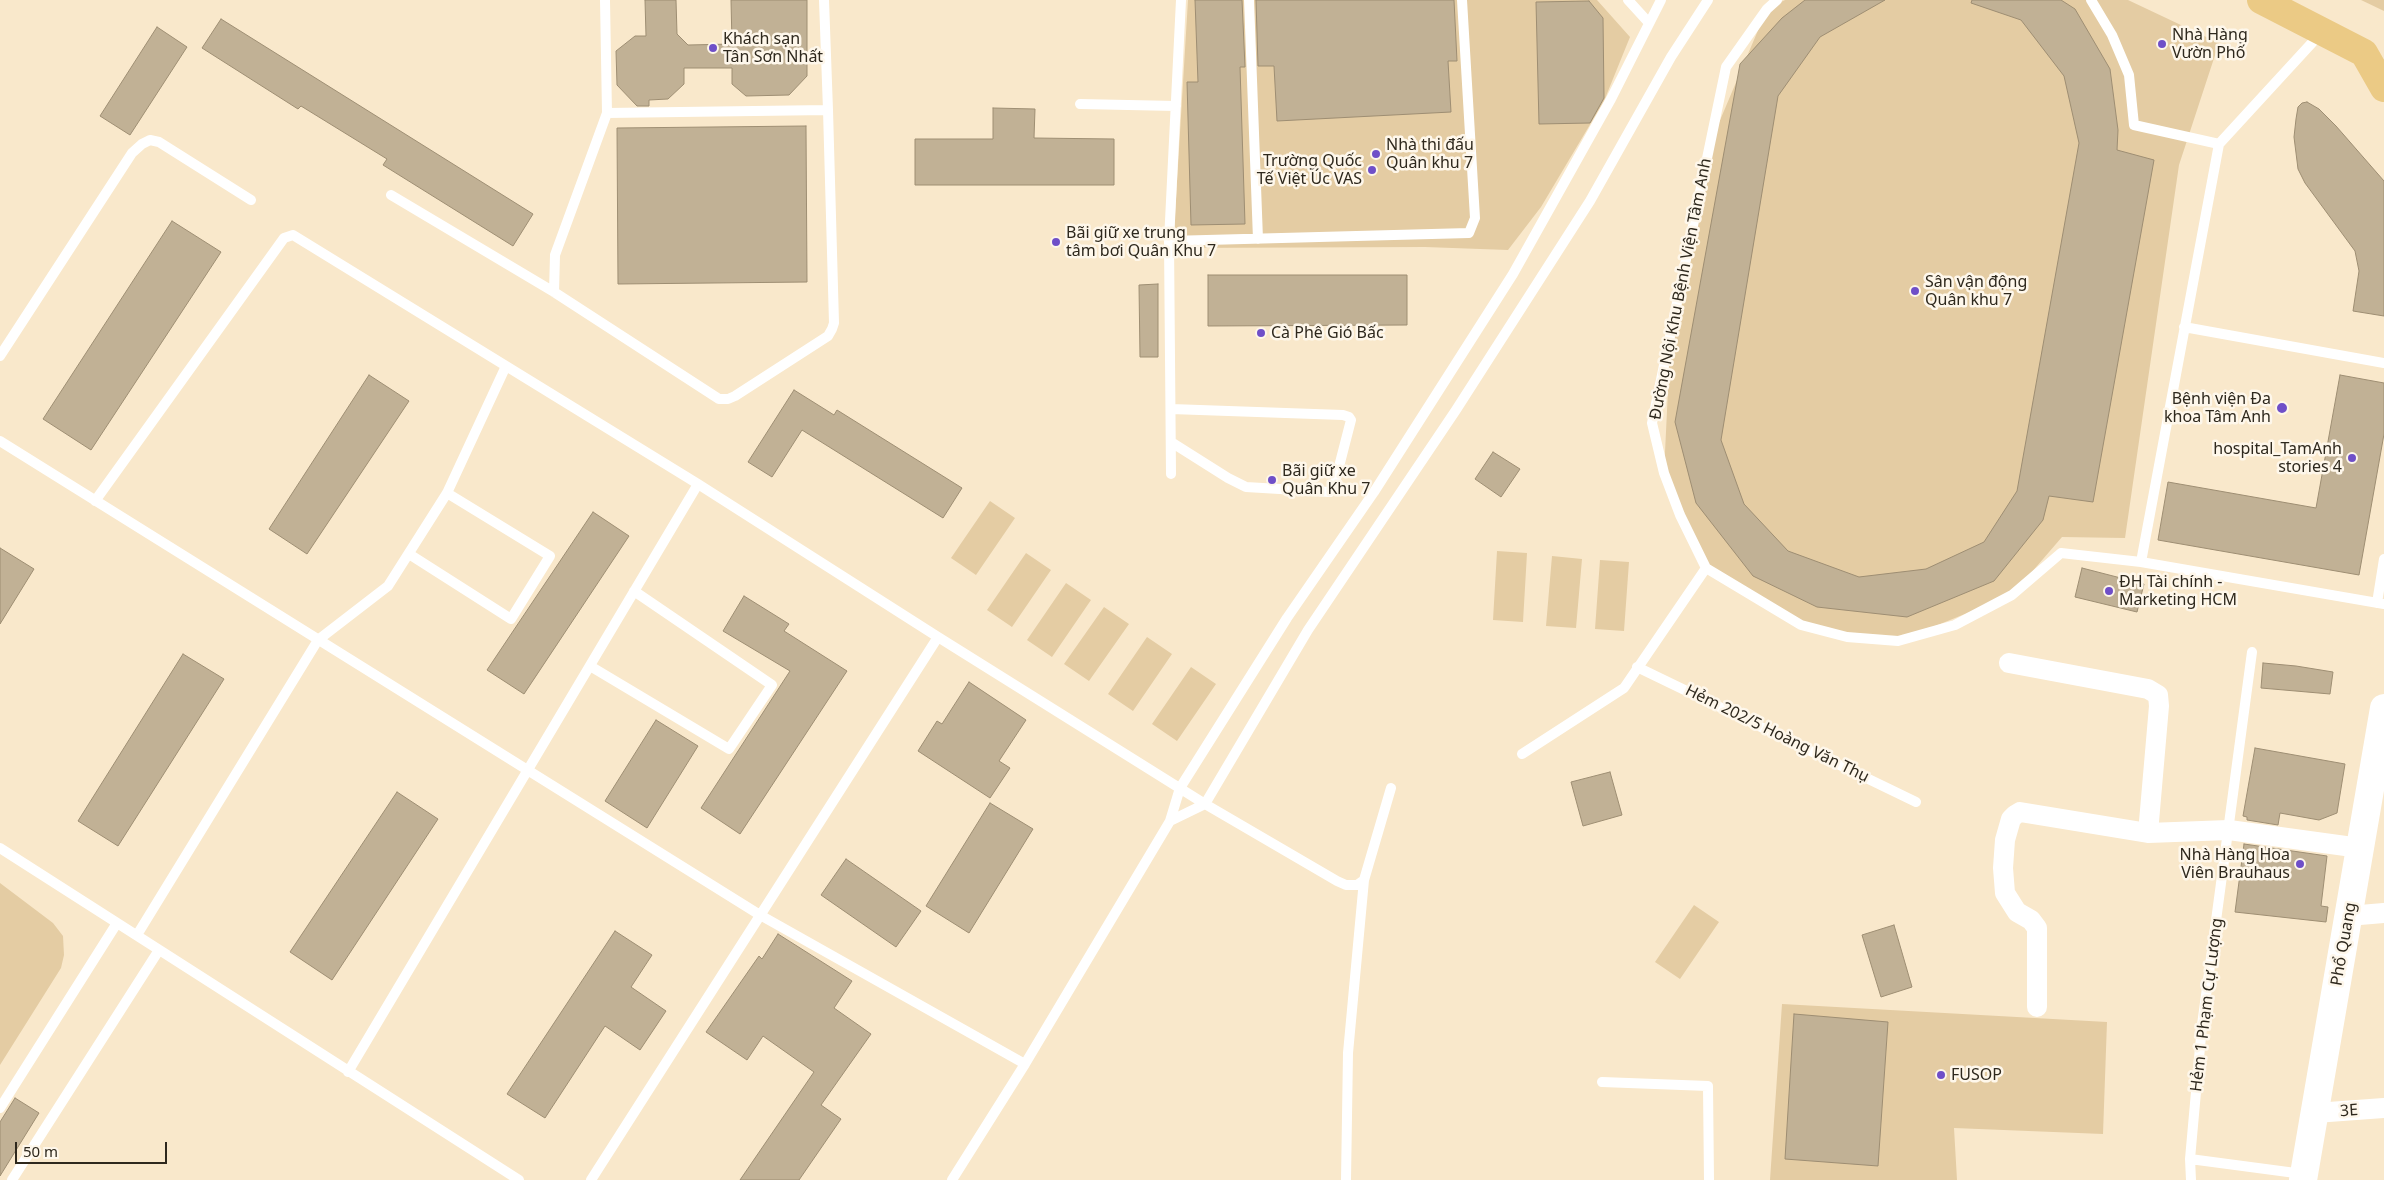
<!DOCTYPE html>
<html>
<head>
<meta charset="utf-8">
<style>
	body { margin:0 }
	#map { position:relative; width:2384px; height:1180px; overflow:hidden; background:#f9e8cb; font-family:"Noto Sans",sans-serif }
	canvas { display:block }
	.scale { position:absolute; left:15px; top:1142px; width:152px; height:22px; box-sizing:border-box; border:2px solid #2e281d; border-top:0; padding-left:6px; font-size:15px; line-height:18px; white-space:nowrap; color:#2e281d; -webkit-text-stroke:4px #fef7eb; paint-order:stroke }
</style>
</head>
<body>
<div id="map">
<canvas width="2384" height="1180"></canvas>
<div class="scale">50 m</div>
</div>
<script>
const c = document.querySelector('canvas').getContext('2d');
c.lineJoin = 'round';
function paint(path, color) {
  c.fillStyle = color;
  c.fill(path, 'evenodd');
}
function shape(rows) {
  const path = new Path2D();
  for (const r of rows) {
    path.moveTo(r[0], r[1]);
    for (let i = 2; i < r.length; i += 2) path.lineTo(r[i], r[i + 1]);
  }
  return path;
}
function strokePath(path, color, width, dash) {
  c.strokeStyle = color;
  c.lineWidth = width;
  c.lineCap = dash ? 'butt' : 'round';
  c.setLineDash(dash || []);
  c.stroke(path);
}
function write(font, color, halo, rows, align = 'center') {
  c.font = font + ' "Noto Sans",sans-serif';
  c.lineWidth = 5;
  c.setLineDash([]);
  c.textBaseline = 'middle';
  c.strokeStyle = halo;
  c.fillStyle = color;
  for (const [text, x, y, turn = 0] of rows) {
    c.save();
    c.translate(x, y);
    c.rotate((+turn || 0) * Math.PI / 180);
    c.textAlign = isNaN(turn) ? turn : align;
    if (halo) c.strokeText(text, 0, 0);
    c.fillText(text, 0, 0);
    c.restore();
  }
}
paint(shape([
	[1188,0,1597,0,1630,37,1604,101,1541,207,1508,250,1425,247,1173,248],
	[1785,0,2128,0,2219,43,2179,165,2125,538,2062,537,2012,595,1898,641,1801,625,1706,568,1664,473,1671,328,1710,144,1767,9],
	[2361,0,2384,0,2384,11],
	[990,501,1015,518,976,575,951,558],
	[1497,551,1527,553,1523,622,1493,620],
	[1026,553,1051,570,1012,627,987,610],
	[1552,556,1582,559,1576,628,1546,626],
	[1600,560,1629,562,1624,631,1595,629],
	[1066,583,1091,600,1052,657,1027,640],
	[1104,607,1129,624,1089,681,1064,664],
	[1147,637,1172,654,1133,711,1108,694],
	[1191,667,1216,684,1177,741,1152,724],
	[0,883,53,923,63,936,64,955,61,968,0,1065],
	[1694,905,1719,922,1680,979,1655,962],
	[1782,1004,2107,1022,2103,1134,1954,1128,1957,1180,1770,1180]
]), '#e4cca3');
const building = shape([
	[645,0,676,0,677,34,688,45,732,44,731,0,807,0,807,76,789,95,746,96,732,84,732,68,684,68,684,84,668,99,649,100,649,106,637,106,617,85,616,51,635,36,646,36,645,0],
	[1195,0,1242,0,1245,67,1240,67,1245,224,1191,225,1187,82,1198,82,1195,0],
	[1256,0,1454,0,1457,61,1448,61,1451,112,1277,121,1274,66,1258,66,1256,0],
	[1805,0,1885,0,1820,37,1778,96,1721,440,1744,504,1788,551,1859,577,1926,569,1984,542,2017,491,2079,143,2064,76,2021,20,1971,3,1972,0,2061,0,2075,9,2110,69,2118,130,2117,150,2154,160,2093,502,2049,496,2043,520,1994,581,1907,617,1817,607,1753,576,1696,503,1675,422,1740,64,1782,18,1805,0],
	[1589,1,1603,18,1604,98,1590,123,1539,124,1536,2,1589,1],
	[221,19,533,214,513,246,383,165,387,159,301,106,298,109,202,48,221,19],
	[157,27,187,47,130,135,100,116,157,27],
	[2307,102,2319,109,2336,126,2384,181,2384,316,2353,311,2359,271,2355,251,2305,183,2298,169,2294,137,2296,119,2298,107,2302,103,2307,102],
	[993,108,1035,109,1034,138,1114,139,1114,185,915,185,915,139,993,139,993,108],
	[806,126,807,282,618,284,617,128,806,126],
	[172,221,221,252,91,450,43,419,172,221],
	[1208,275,1407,275,1407,325,1208,326,1208,275],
	[1158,284,1158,357,1140,357,1139,285,1158,284],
	[369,375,409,401,307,554,269,529,369,375],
	[2340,375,2384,383,2384,434,2359,575,2158,540,2168,482,2316,508,2340,375],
	[794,390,834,415,837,410,962,488,943,518,802,430,772,477,748,462,794,390],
	[1493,452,1520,469,1501,497,1475,479,1493,452],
	[593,512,629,536,524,694,487,670,593,512],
	[0,548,34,569,0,624,0,548],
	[2082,568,2144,584,2137,612,2075,597,2082,568],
	[744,596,789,624,784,631,847,671,740,834,701,808,790,671,723,631,744,596],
	[183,654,224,679,118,846,78,821,183,654],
	[2263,663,2296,666,2333,672,2330,694,2261,688,2263,663],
	[969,682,1026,720,999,761,1010,768,990,798,918,751,937,721,942,724,969,682],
	[656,720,698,746,647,828,605,801,656,720],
	[2255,748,2345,764,2337,813,2319,820,2280,813,2278,825,2247,820,2247,817,2243,816,2255,748],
	[1610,772,1622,815,1583,826,1571,782,1610,772],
	[397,792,438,819,332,980,290,952,397,792],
	[990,803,1033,829,969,933,926,906,990,803],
	[2244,844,2327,856,2321,906,2328,907,2326,922,2235,912,2244,844],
	[846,859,921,911,896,947,821,895,846,859],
	[1894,925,1912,987,1881,997,1862,935,1894,925],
	[615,931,652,955,631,987,666,1011,640,1050,605,1026,545,1118,507,1094,615,931],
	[778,934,852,981,834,1008,871,1034,821,1105,841,1119,799,1180,740,1180,814,1072,763,1036,747,1060,706,1032,759,956,762,959,778,934],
	[1794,1014,1888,1022,1878,1166,1785,1159,1794,1014],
	[15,1098,39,1113,0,1176,0,1122,15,1098]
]);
paint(building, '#c1b195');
strokePath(building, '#9e8e73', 1);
strokePath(shape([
	[1249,0,1258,239],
	[1628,0,1649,23],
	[1777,0,1767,9,1726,67,1652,423,1664,473,1680,515,1706,568,1801,625,1847,637,1898,641,1955,625,2012,595,2061,553,2141,562,2384,604],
	[2091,0,2112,35,2129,75,2134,125,2219,144],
	[1080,104,1176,106],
	[607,113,828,110,824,0],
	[391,195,554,292,719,399,728,399,735,396,828,336,832,329,834,323,828,110],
	[1169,241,1469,233,1475,218,1462,0],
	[554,292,555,255,607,113,605,0],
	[2184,327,2384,363],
	[0,356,132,153,142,144,150,140,159,142,251,200],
	[0,441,760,915,1025,1064,1170,821,1180,788,1287,618,1374,492,1513,274,1611,99,1661,0],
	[1171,442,1228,478,1246,487,1330,492,1334,486,1351,420,1349,417,1343,415,1171,409],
	[1171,474,1169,241,1181,0],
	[95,501,284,238,293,235,698,484,938,637,1205,804,1337,881,1346,885,1357,885,1364,880,1391,788],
	[409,554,511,619,550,556,447,493],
	[2141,562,2219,144,2321,33],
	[2377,603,2384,559],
	[590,666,729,749,772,685,634,591],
	[1637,667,1916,802],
	[1522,754,1624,688,1706,568],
	[1170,821,1205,804,1308,630,1456,410,1590,201,1671,57,1708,0],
	[0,848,519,1180],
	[137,935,318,640,388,586,447,493,506,366],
	[348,1072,698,484],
	[1602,1082,1708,1086,1709,1180],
	[0,1108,117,923],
	[2190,1159,2303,1174],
	[12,1180,159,950],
	[591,1180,938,637],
	[952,1180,1025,1064],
	[1346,1180,1348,1053,1364,880],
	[2191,1180,2190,1159,2202,1025,2252,652]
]), '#fff', 10);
strokePath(shape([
	[2009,663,2148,689,2158,695,2159,706,2148,833],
	[2348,916,2384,913],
	[2037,1007,2037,928,2031,920,2017,912,2005,893,2003,868,2005,840,2011,819,2015,815,2020,812,2148,833,2229,830,2360,848],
	[2315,1113,2384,1108]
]), '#fff', 20);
strokePath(shape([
	[2303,1180,2384,708]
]), '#fff', 28);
strokePath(shape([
	[2261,0,2364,53,2384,88]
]), '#ebca85', 28);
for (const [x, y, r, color] of [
	[2162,44,5,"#6f4fc8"],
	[713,48,5,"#6f4fc8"],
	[1376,154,5,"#6f4fc8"],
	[1372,170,5,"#6f4fc8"],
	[1056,242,5,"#6f4fc8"],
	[1915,291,5,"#6f4fc8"],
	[1261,333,5,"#6f4fc8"],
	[2282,408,6,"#6f4fc8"],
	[2352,458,5,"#6f4fc8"],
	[1272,480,5,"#6f4fc8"],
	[2109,591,5,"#6f4fc8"],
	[2300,864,5,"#6f4fc8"],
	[1941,1075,5,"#6f4fc8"]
]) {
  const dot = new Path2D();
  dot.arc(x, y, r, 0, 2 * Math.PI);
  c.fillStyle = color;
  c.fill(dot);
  strokePath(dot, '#fef7eb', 2);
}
write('16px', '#2e281d', '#fef7eb', [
	["Nhà Hàng",2172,35],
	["Vườn Phố",2172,53],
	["Khách sạn",723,39],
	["Tân Sơn Nhất",723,57],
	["Nhà thi đấu",1386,145],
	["Quân khu 7",1386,163],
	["Trường Quốc",1362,161,"right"],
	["Tế Việt Úc VAS",1362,179,"right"],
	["Bãi giữ xe trung",1066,233],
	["tâm bơi Quân Khu 7",1066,251],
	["Sân vận động",1925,282],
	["Quân khu 7",1925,300],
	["Cà Phê Gió Bấc",1271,333],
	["Bệnh viện Đa",2271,399,"right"],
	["khoa Tâm Anh",2271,417,"right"],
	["hospital_TamAnh",2342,449,"right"],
	["stories 4",2342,467,"right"],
	["Bãi giữ xe",1282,471],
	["Quân Khu 7",1282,489],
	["ĐH Tài chính -",2119,582],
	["Marketing HCM",2119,600],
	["Nhà Hàng Hoa",2290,855,"right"],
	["Viên Brauhaus",2290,873,"right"],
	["FUSOP",1951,1075]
], 'left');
write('16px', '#2e281d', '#fef7eb', [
	["Đường Nội Khu Bệnh Viện Tâm Anh",1681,289,-79],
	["Hẻm 202/5 Hoàng Văn Thụ",1777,734,26],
	["Phổ Quang",2344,944,-80],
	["Hẻm 1 Phạm Cự Lượng",2207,1005,-83],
	["3E",2349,1111,-4]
]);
</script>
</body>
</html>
